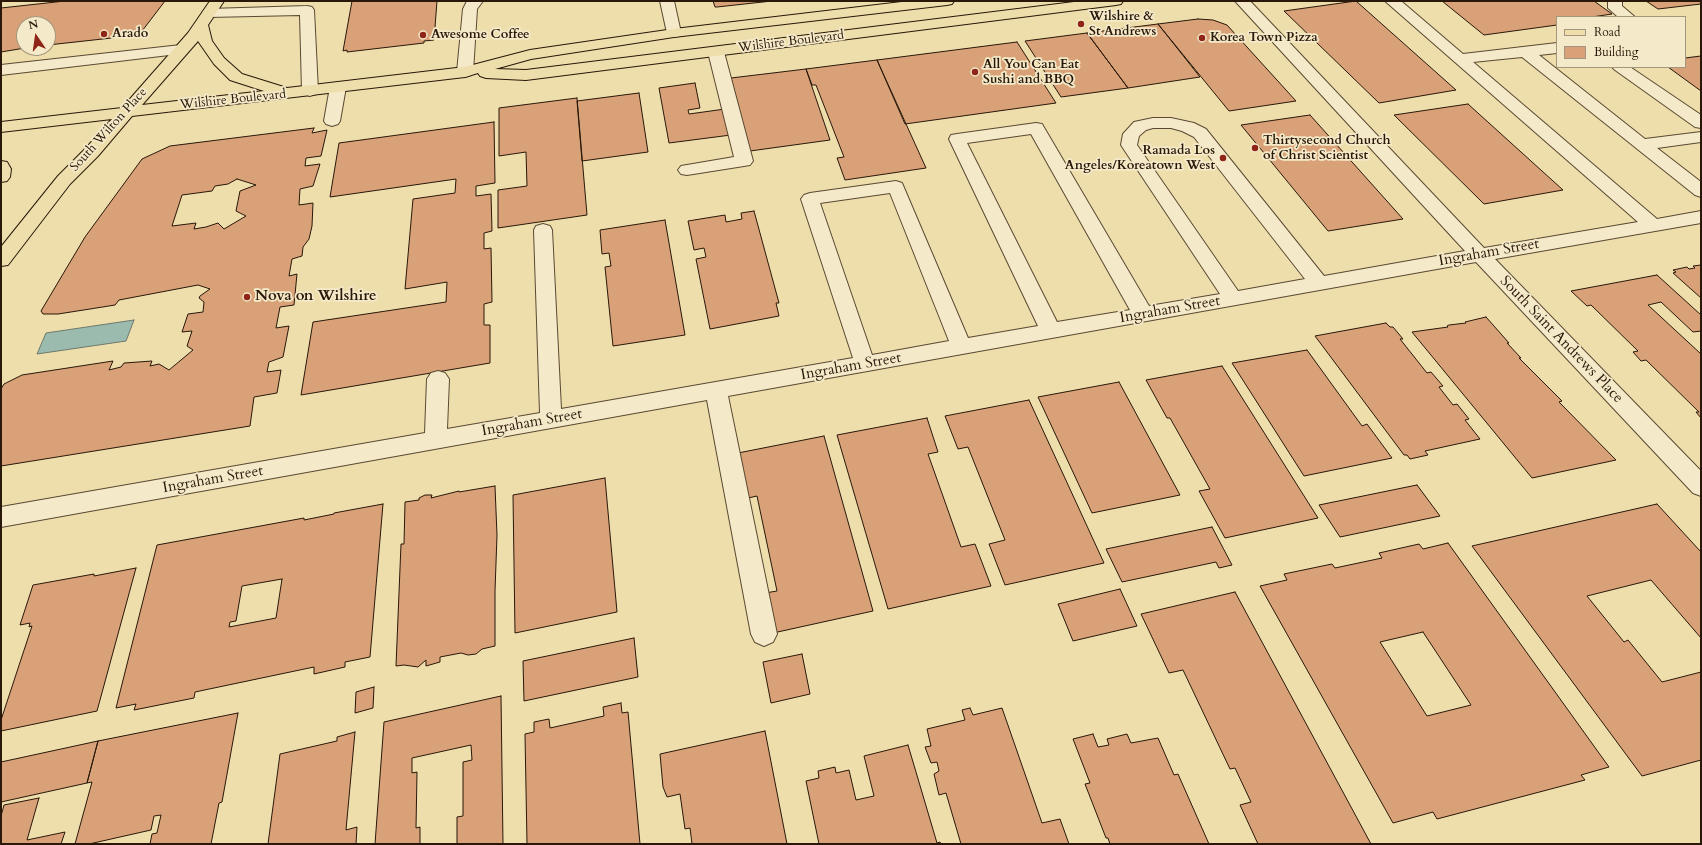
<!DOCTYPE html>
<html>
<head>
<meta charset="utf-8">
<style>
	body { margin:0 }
	#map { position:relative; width:1702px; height:845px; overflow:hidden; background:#eedeac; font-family:Cardo,serif }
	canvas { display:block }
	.frame { position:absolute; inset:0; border:2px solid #291709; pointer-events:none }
	.legend { position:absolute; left:1556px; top:16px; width:130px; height:52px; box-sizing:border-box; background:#f4eac9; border:1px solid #a3967c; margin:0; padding:5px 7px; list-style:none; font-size:12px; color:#291709 }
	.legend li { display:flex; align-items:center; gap:8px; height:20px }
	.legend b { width:20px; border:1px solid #a3967c }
	.north { position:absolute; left:16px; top:16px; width:40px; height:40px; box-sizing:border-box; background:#f4eac9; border:1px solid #a3967c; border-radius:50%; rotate:347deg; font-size:11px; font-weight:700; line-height:16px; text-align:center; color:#291709 }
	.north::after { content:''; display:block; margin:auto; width:14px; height:18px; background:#8f2418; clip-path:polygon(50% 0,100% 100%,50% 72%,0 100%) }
</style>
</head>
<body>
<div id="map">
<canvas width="1702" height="845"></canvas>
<div class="frame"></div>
<ul class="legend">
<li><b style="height:5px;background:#eedeac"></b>Road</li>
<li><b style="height:11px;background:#d8a177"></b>Building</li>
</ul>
<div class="north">N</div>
</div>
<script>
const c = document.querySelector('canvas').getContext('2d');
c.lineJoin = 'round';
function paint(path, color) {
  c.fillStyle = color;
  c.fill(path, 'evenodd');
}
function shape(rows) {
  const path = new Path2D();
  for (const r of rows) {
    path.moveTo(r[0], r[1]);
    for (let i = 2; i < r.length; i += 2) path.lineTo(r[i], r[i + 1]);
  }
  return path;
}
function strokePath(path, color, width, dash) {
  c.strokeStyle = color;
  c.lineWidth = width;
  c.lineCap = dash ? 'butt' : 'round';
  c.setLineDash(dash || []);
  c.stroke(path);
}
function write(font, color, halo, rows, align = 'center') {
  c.font = font + ' Cardo,serif';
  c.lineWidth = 3.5;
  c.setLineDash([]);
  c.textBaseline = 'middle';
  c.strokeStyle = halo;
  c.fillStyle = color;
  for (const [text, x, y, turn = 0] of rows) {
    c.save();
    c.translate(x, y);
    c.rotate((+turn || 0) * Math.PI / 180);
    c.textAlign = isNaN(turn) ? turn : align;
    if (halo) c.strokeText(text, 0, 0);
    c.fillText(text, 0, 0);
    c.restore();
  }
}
const water = shape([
	[134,320,126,341,37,354,46,333,134,320]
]);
paint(water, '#9abbae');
strokePath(water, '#6d796c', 1);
const building = shape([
	[65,1,165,1,139,35,48,45,48,24,24,24,25,48,1,52,1,8,65,1],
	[352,1,437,1,434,40,424,41,424,43,347,52,347,50,343,51,352,1],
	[713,1,772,1,717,7,715,7,713,1],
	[1356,1,1456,90,1379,103,1284,11,1356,1],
	[1442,1,1594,1,1612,14,1592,17,1557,17,1557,25,1484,35,1442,1],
	[1646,1,1701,1,1701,4,1658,9,1646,1],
	[1198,19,1213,20,1227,25,1296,101,1229,111,1158,24,1198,19],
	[1158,24,1200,77,1128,88,1087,33,1158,24],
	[1087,33,1128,88,1061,97,1025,41,1087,33],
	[1017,42,1056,103,905,124,877,60,1017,42],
	[1701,56,1701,91,1668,67,1685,67,1685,58,1701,56],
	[877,60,926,168,845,180,837,158,844,157,816,85,812,85,806,69,877,60],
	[806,69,830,140,750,151,731,78,806,69],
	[695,83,700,108,688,110,689,114,725,109,731,135,669,143,659,88,695,83],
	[639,93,648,152,582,161,577,101,639,93],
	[577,98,587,215,498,228,498,190,527,186,526,152,499,156,499,108,577,98],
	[1468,104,1563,190,1484,204,1394,115,1468,104],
	[1310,115,1403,219,1328,231,1241,125,1310,115],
	[494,122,495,183,476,186,476,196,491,194,492,231,484,233,484,249,491,248,492,302,484,304,484,325,490,325,490,363,301,395,313,322,446,302,447,282,405,289,413,199,455,193,456,179,330,197,339,143,494,122],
	[314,128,312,133,327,130,321,156,306,158,305,166,320,164,313,186,300,189,299,205,313,203,312,226,309,239,303,247,302,256,292,259,289,276,297,274,294,305,280,307,276,328,289,326,283,357,269,362,267,372,281,370,277,393,254,397,250,426,1,466,1,389,4,384,22,375,113,361,109,370,121,367,124,363,152,361,150,366,159,364,169,370,193,350,187,346,192,331,182,332,188,314,203,312,204,302,199,298,200,296,210,289,198,285,119,300,115,305,90,309,58,314,43,314,41,311,85,237,142,159,170,146,314,128],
	[237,179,256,185,240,191,236,211,246,216,224,229,218,223,206,227,194,229,196,223,172,226,182,195,212,191,215,186,228,184,237,179],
	[754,211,779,303,776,303,779,316,710,329,696,259,706,257,704,248,694,250,688,221,725,215,726,222,742,219,741,213,754,211],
	[665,220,685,335,613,346,605,267,611,266,609,253,602,254,600,230,665,220],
	[1701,265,1701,298,1673,273,1676,272,1673,270,1687,267,1689,269,1695,268,1693,266,1701,265],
	[1657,275,1701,315,1701,331,1693,332,1661,302,1648,305,1701,354,1701,418,1696,412,1699,412,1646,360,1641,361,1633,352,1638,351,1591,305,1587,306,1571,291,1657,275],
	[1486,317,1509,343,1507,343,1521,358,1519,358,1562,401,1559,402,1616,460,1532,478,1412,332,1448,327,1447,326,1449,325,1466,323,1465,322,1486,317],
	[1386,323,1390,327,1393,327,1403,339,1400,339,1427,373,1431,372,1443,386,1439,387,1453,405,1457,404,1469,419,1465,420,1480,439,1425,451,1428,455,1410,459,1407,455,1404,455,1315,336,1386,323],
	[1307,350,1362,426,1367,424,1392,458,1304,476,1232,363,1307,350],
	[1222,366,1318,518,1225,538,1199,491,1210,489,1170,418,1167,418,1146,380,1222,366],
	[1119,382,1180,495,1092,513,1038,397,1119,382],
	[1029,400,1104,563,1005,585,989,544,1005,540,968,447,958,449,945,416,1029,400],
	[927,418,938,452,928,454,961,547,975,544,991,586,888,609,837,435,927,418],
	[824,436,873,611,773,633,765,593,777,591,757,496,748,498,738,453,824,436],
	[605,478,617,612,515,633,513,495,605,478],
	[1417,485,1440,516,1340,537,1319,505,1417,485],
	[495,486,497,535,495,591,495,646,482,649,476,654,468,655,461,653,440,657,440,662,426,666,426,660,418,667,404,665,396,666,401,544,404,544,405,502,419,500,419,498,425,495,432,495,431,498,459,491,459,492,495,486],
	[383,504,370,657,345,662,345,667,314,674,314,667,195,692,194,698,134,710,136,704,116,708,157,545,304,518,304,520,334,514,334,513,383,504],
	[282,579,276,618,229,627,230,622,236,621,242,586,282,579],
	[1657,504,1701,552,1701,638,1651,580,1587,596,1624,642,1628,640,1662,682,1701,672,1701,760,1642,776,1472,546,1657,504],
	[1212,527,1232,565,1219,568,1216,562,1122,582,1106,549,1212,527],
	[1448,543,1609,767,1581,775,1585,780,1437,819,1433,812,1393,823,1260,586,1287,580,1284,574,1332,564,1335,568,1382,558,1379,553,1419,544,1423,549,1448,543],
	[1423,632,1471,705,1427,716,1380,642,1423,632],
	[136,568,97,711,1,731,1,720,32,626,29,627,30,623,20,625,33,585,94,574,94,576,136,568],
	[1120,589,1137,626,1073,641,1058,604,1120,589],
	[1235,592,1371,844,1258,844,1240,805,1251,802,1235,768,1230,769,1183,670,1169,673,1141,614,1235,592],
	[634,638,638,677,524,701,523,661,634,638],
	[802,654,810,694,771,703,763,662,802,654],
	[374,687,373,708,355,713,356,692,374,687],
	[501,696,503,844,457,844,457,817,463,816,463,762,472,760,471,745,412,758,412,773,417,772,416,828,420,827,420,844,375,844,384,722,501,696],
	[621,703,622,713,628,712,640,844,527,844,525,734,534,732,534,722,549,719,550,728,604,716,603,707,621,703],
	[970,708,973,715,1002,708,1042,823,1060,819,1069,844,961,844,946,793,939,795,934,774,939,771,937,762,931,763,925,747,931,746,927,729,965,720,962,710,970,708],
	[238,713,222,802,219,803,211,844,150,844,152,834,157,833,161,815,154,816,151,830,89,844,75,844,92,782,87,783,98,741,238,713],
	[765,731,787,844,692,844,690,828,685,829,680,794,667,797,663,787,660,754,765,731],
	[355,732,346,830,357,827,356,844,268,844,280,754,337,741,337,737,355,732],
	[1093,734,1098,747,1109,745,1107,739,1127,734,1131,743,1158,738,1174,775,1178,774,1209,844,1110,844,1108,838,1106,838,1085,784,1090,783,1073,739,1093,734],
	[98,741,87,783,1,802,1,762,98,741],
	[908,745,937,843,940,842,941,844,819,844,806,781,819,778,818,771,835,767,836,773,849,770,856,800,874,796,864,756,908,745],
	[39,798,27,840,65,832,61,844,1,844,1,816,4,805,39,798]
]);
paint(building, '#d8a177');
strokePath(building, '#291709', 1);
const minor = shape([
	[467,1,483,1,477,9,473,72,471,75,465,77,459,75,457,72,463,9,467,1],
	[660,1,674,1,681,33,679,36,674,37,669,36,667,33,660,1],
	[1235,1,1250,1,1484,248,1638,222,1385,1,1401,1,1463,54,1557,43,1557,53,1539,55,1645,139,1701,132,1701,142,1657,148,1701,182,1701,197,1695,195,1522,57,1473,62,1657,219,1701,211,1701,223,1495,259,1701,471,1701,496,1693,493,1476,262,728,396,777,634,773,642,764,646,755,642,751,634,707,400,1,527,1,507,425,433,427,379,431,373,438,371,445,373,449,379,447,429,540,413,534,230,536,226,543,224,550,226,552,230,561,409,853,358,801,199,804,195,810,193,896,181,902,183,968,338,1038,326,949,139,951,135,957,134,1036,123,1042,124,1149,306,1220,294,1121,145,1123,134,1134,122,1153,118,1171,118,1194,123,1206,129,1324,276,1465,251,1235,1],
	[1153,128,1171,128,1182,131,1194,137,1305,279,1238,291,1137,145,1139,136,1146,130,1153,128],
	[1031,134,1130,310,1057,322,967,143,1031,134],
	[890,193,949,341,872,355,820,203,890,193],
	[1608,1,1622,1,1622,6,1635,17,1618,17,1608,8,1608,1],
	[307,6,312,7,314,10,318,91,316,94,310,96,304,94,302,91,300,15,209,17,204,16,202,13,204,10,209,9,307,6],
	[181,45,186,47,189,50,186,53,1,75,1,65,181,45],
	[716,47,721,49,724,52,753,161,750,165,744,166,687,175,681,174,678,170,681,166,734,157,708,52,711,49,716,47],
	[1612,67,1630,67,1701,115,1701,128,1695,127,1615,70,1612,67],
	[338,82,344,84,346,87,340,121,338,124,332,126,326,124,324,121,330,87,332,84,338,82]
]);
const major = shape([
	[210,1,224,1,208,25,212,41,224,58,242,74,287,88,465,67,530,50,674,29,910,1,954,1,952,4,947,5,674,37,531,59,495,69,526,70,1082,1,1123,1,1121,4,1116,5,526,80,486,78,480,76,478,73,465,77,132,116,98,156,70,184,8,265,1,266,1,247,58,176,86,148,112,119,1,132,1,122,122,108,188,33,210,1],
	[198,41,214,64,230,80,264,91,142,105,198,41],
	[1,161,7,162,11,169,10,177,7,181,1,182,1,161]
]);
strokePath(minor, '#5a4932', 2);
strokePath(major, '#291709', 2);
paint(minor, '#f4eac9');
paint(major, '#eedeac');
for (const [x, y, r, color] of [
	[1081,24,4,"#8f2418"],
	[104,34,4,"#8f2418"],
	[423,35,4,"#8f2418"],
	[1202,38,4,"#8f2418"],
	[975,72,4,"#8f2418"],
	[1255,148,4,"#8f2418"],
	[1223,158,4,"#8f2418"],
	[247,297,4,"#8f2418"]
]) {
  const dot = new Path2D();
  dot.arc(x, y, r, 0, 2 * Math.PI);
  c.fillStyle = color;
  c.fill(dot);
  strokePath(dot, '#f4eac9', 1.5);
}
write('bold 13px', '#291709', '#f4eac9', [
	["Wilshire &",1089,17],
	["St Andrews",1089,32],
	["Arado",112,34],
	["Awesome Coffee",431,35],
	["Korea Town Pizza",1210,38],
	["All You Can Eat",983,65],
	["Sushi and BBQ",983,80],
	["Thirtysecond Church",1263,141],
	["of Christ Scientist",1263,156],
	["Ramada Los",1215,151,"right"],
	["Angeles/Koreatown West",1215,166,"right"]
], 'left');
write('13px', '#291709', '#f4eac9', [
	["Wilshire Boulevard",791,42,-7],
	["Wilshire Boulevard",233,100,-6],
	["South Wilton Place",109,130,-48]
]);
write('15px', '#291709', '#f4eac9', [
	["Ingraham Street",1489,253,-10],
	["Ingraham Street",1170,310,-10],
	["South Saint Andrews Place",1561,340,46],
	["Ingraham Street",851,367,-10],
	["Ingraham Street",532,423,-10],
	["Ingraham Street",213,480,-10]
]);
write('bold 15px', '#291709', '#f4eac9', [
	["Nova on Wilshire",255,297]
], 'left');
</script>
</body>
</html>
